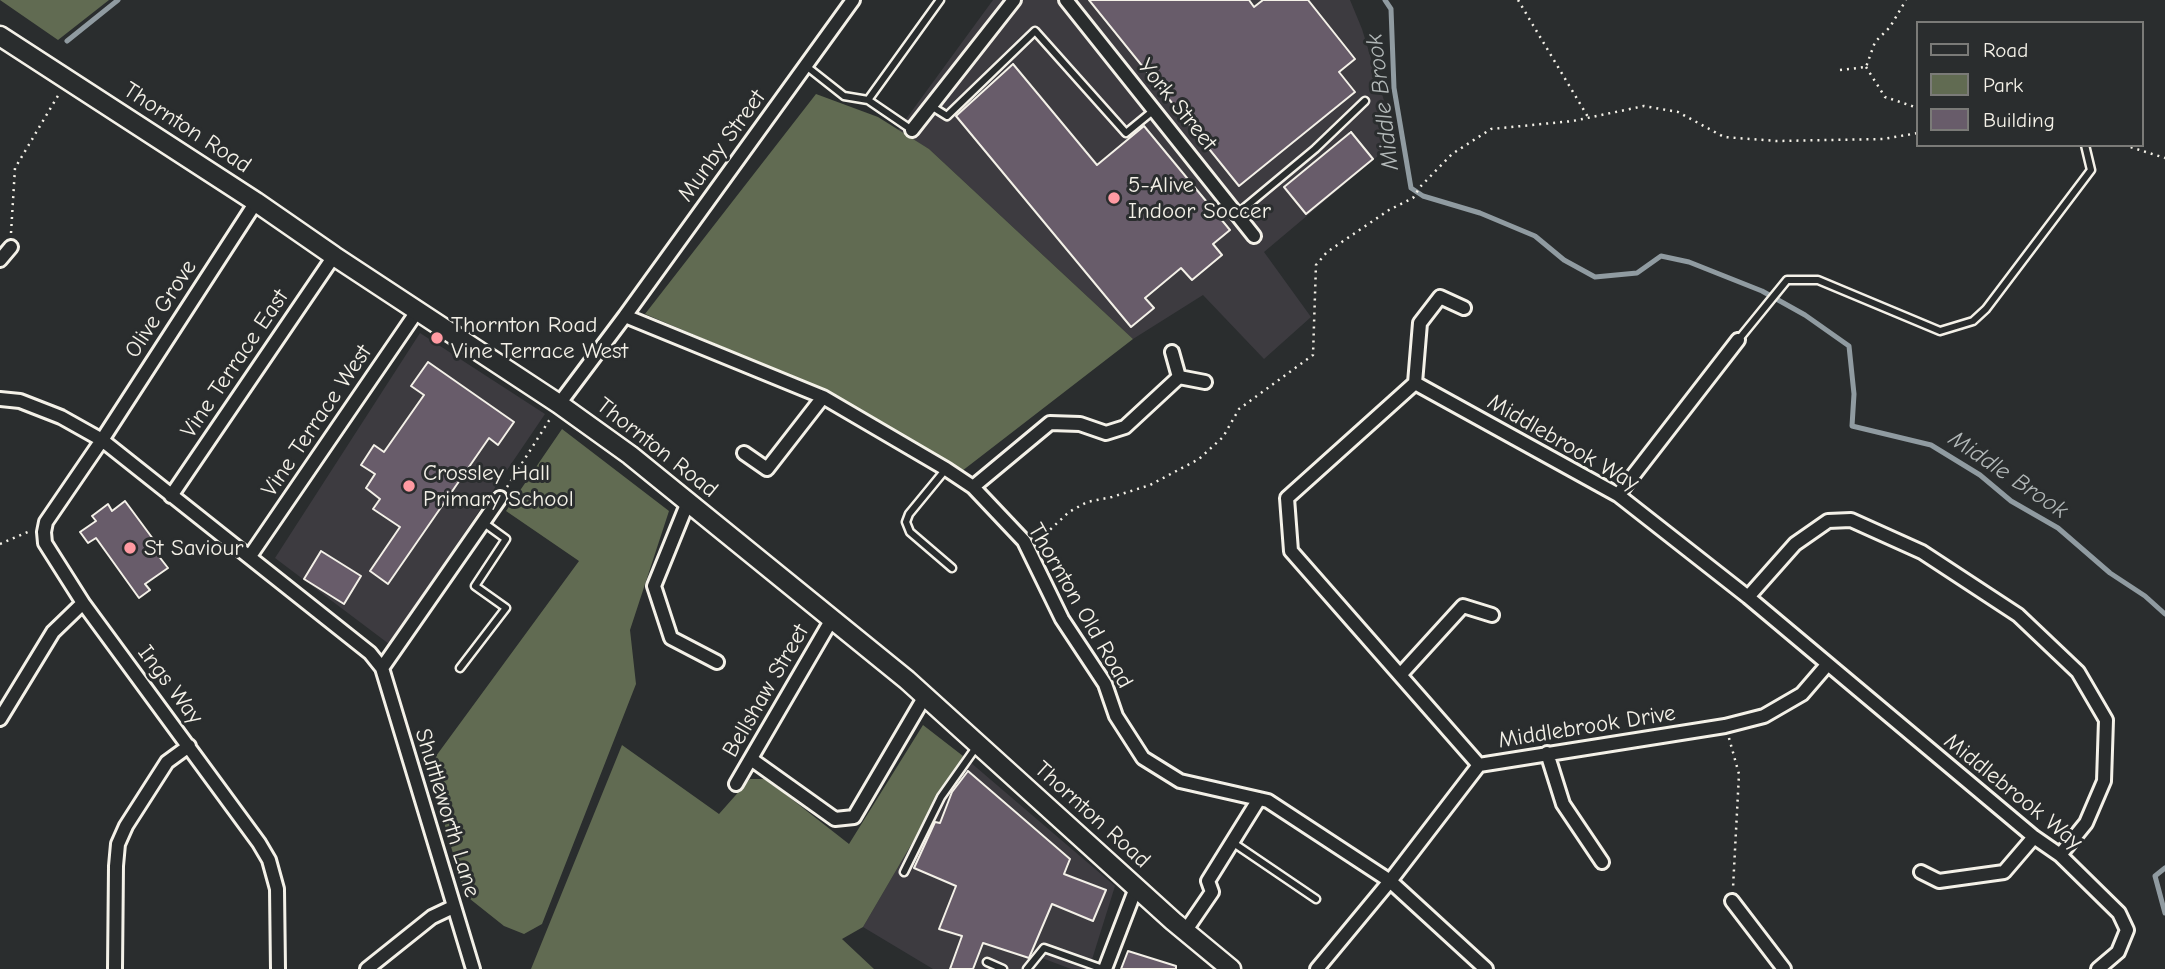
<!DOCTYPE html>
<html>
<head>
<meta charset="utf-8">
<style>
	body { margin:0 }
	#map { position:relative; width:2165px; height:969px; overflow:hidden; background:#2a2d2e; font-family:"Comic Neue",sans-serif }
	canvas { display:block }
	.legend { position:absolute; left:1916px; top:21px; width:228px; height:126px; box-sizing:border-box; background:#2a2d2e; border:2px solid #7b7b78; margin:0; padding:9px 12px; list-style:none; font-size:21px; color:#f4f1e8 }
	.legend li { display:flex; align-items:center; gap:14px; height:35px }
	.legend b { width:35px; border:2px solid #7b7b78 }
</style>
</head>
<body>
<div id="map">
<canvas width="2165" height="969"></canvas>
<ul class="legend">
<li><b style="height:9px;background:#2a2d2e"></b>Road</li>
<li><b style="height:19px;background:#616b52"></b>Park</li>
<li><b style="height:19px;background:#685c6a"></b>Building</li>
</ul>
</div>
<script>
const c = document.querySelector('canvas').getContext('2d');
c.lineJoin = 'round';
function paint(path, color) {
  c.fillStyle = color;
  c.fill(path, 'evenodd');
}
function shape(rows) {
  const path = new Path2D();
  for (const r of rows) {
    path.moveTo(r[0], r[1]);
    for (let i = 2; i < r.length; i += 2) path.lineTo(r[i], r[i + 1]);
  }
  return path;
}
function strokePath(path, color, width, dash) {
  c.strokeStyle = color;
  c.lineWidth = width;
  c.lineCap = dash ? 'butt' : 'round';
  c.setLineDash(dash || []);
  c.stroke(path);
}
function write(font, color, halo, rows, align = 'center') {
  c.font = font + ' "Comic Neue",sans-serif';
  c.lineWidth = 6;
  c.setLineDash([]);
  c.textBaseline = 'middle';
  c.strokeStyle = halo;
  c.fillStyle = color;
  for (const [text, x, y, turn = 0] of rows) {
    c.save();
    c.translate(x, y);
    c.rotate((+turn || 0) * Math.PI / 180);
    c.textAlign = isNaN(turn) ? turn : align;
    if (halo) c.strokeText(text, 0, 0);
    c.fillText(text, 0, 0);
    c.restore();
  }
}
paint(shape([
	[993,0,1350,0,1362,29,1386,107,1391,145,1264,252,1311,317,1264,359,1203,295,1133,339,929,149,898,130],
	[420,333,545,414,389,644,275,558],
	[963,756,1115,886,1089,969,1071,969,1034,955,1029,969,933,969,863,927]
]), '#3d3b40');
paint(shape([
	[0,0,109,0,58,40],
	[816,94,878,117,929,149,1133,339,962,471,836,395,645,314],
	[562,429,669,511,630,630,636,684,542,924,524,934,504,926,465,895,428,767,579,561,506,511],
	[923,725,963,756,863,927,842,939,874,969,531,969,622,745,719,814,750,779,766,779,849,844]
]), '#616b52');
strokePath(shape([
	[1385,0,1391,9,1394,88,1411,188,1423,196,1480,213,1535,236,1564,260,1595,277,1637,273,1661,256,1689,262,1762,291,1805,315,1849,346,1854,394,1852,426,1931,445,1980,475,2011,501,2058,528,2110,573,2145,596,2165,614],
	[67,41,118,0],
	[2165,868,2155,876,2165,913]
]), '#909ba1', 5);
const building = shape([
	[1089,0,1249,0,1254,7,1263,0,1308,0,1355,59,1339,72,1355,92,1239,186,1089,0],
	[1013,64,1097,165,1144,126,1230,230,1213,244,1222,255,1192,280,1181,268,1145,298,1154,308,1131,327,956,116,1013,64],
	[1351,132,1373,159,1306,214,1284,187,1351,132],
	[428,362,514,422,498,445,489,438,388,584,370,571,400,527,373,509,380,499,366,488,375,474,361,465,374,445,384,452,424,395,411,386,428,362],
	[125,501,159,547,154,550,168,568,145,584,150,590,139,598,96,538,88,543,80,532,96,521,92,516,108,504,112,511,125,501],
	[321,551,361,576,344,604,304,579,321,551],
	[968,771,1070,859,1064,874,1106,890,1093,921,1052,904,1029,958,983,943,973,969,950,969,962,936,939,929,956,886,914,868,935,822,940,823,952,792,968,771],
	[1128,951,1176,966,1176,969,1121,969,1128,951]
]);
paint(building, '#685c6a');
strokePath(building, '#f4f1e8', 2);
const lane = shape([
	[806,66,844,96,868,100,912,130],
	[868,100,940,0],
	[931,106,947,116,1035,31,1126,133,1154,110],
	[1237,214,1315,149,1365,101],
	[1739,339,1787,280,1818,280,1940,331,1973,321,1986,309,2091,170,2085,145],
	[946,469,909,514,906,522,910,532,952,568],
	[460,668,506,608,475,586,506,539,484,523],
	[1232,842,1316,899],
	[904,872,941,797,977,746],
	[987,962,1003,969],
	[1027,969,1044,948,1103,969]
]);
const street = shape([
	[1066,0,1254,236],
	[912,130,1014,0],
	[256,202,102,440,46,522,44,532,45,543,83,603,259,843,269,860,277,889,278,969],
	[0,260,11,247],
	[625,316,853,0],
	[1179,377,1205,382],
	[1415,383,1420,323,1440,297,1464,308],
	[0,399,20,401,61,417,102,440,370,653,382,668],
	[559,404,625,316,823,397,946,469,973,487,1024,541,1062,619,1105,684,1116,716,1143,758,1180,781,1268,801,1390,881,1486,969],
	[744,453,767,469,823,397],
	[973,487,1050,423,1080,424,1106,433,1125,427,1179,377,1172,352],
	[1618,495,1738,340],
	[171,496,334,256],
	[688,502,654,586,671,638,717,662],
	[250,556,418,310],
	[1748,597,1795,544,1828,521,1851,520,1922,552,2018,615,2078,672,2106,720,2104,781,2086,823,2060,855],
	[1401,674,1463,606,1492,615],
	[0,719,53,632,83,603],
	[1547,753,1563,804,1602,862],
	[751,759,835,819,854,817,925,696],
	[1479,765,1291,551,1287,498,1415,383,1618,495,1748,597,2034,837,2060,855,2119,913,2127,930,2118,952,2098,969],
	[736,784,832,619],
	[1921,872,1939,881,2004,872,2034,837],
	[1732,901,1784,969],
	[1186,930,1212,892,1208,881,1259,799],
	[115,969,116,866,118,844,126,826,167,762,189,746],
	[367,969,432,917,453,907],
	[473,969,382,668,500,498],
	[1105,969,1136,888],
	[1317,969,1390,881,1479,765,1725,726,1764,716,1802,694,1827,665]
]);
const secondary = shape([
	[0,36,256,202,334,256,559,404,630,455,907,680,1173,921,1231,969]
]);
strokePath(lane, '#f4f1e8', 11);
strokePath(street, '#f4f1e8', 18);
strokePath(secondary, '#f4f1e8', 23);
strokePath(shape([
	[1518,0,1588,117],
	[1866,67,1885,97,1918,108],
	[1840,70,1866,67,1875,42,1890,27,1906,0],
	[2124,145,2165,158],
	[11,233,15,168,59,94],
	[507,487,550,419],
	[1040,539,1069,512,1087,502,1112,497,1150,485,1199,459,1223,437,1239,409,1313,355,1316,265,1327,252,1389,210,1413,198,1420,187,1452,154,1491,129,1573,121,1644,106,1678,112,1724,137,1777,141,1883,139,1918,133],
	[0,544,30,531],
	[1729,738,1739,774,1733,888]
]), '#f4f1e8', 2.5, [2, 5]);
strokePath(lane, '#2a2d2e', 6);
strokePath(street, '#2a2d2e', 12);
strokePath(secondary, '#2a2d2e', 18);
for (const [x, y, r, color] of [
	[1114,198,7,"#ff9aa2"],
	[437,338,7,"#ff9aa2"],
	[409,486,7,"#ff9aa2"],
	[130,548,7,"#ff9aa2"]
]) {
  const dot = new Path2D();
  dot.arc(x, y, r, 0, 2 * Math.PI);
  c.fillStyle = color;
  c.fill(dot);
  strokePath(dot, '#2a2d2e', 2.5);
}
write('23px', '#f4f1e8', '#2a2d2e', [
	["York Street",1177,105,51],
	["Thornton Road",187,128,33],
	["Munby Street",722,146,-54],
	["Olive Grove",161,309,-57],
	["Vine Terrace East",235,364,-56],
	["Vine Terrace West",317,421,-56],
	["Middlebrook Way",1563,443,30],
	["Thornton Road",657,448,38],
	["Thornton Old Road",1080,606,60],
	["Ings Way",170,685,53],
	["Bellshaw Street",766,691,-60],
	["Middlebrook Drive",1587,727,-9],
	["Middlebrook Way",2013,792,39],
	["Shuttleworth Lane",447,813,73],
	["Thornton Road",1092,815,42]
]);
write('23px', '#f4f1e8', '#2a2d2e', [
	["5-Alive",1128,185],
	["Indoor Soccer",1128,211],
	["Thornton Road",451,325],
	["Vine Terrace West",451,351],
	["Crossley Hall",423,473],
	["Primary School",423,499],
	["St Saviour",144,548]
], 'left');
write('italic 24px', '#b2b8b8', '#2a2d2e', [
	["Middle Brook",1383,102,-97],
	["Middle Brook",2008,475,34]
]);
</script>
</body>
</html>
